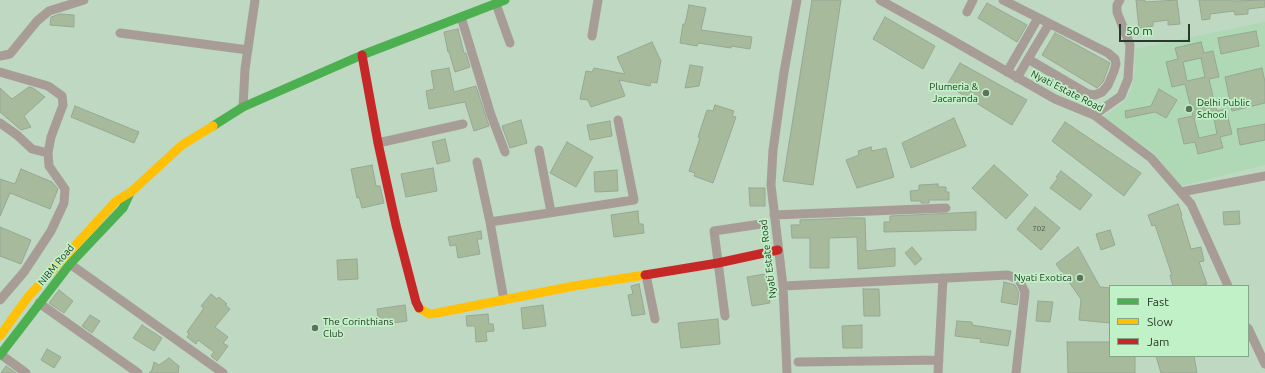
<!DOCTYPE html>
<html>
<head>
<meta charset="utf-8">
<style>
	body { margin:0 }
	#map { position:relative; width:1265px; height:373px; overflow:hidden; background:#bed8c1; font-family:Ubuntu,sans-serif }
	canvas { display:block }
	.legend { position:absolute; left:1109px; top:285px; width:140px; height:72px; box-sizing:border-box; background:#c1f1c6; border:1px solid #83a887; margin:0; padding:5px 7px; list-style:none; font-size:12px; color:#273a29 }
	.legend li { display:flex; align-items:center; gap:8px; height:20px }
	.legend b { width:20px; border:1px solid #83a887 }
	.scale { position:absolute; left:1119px; top:24px; width:71px; height:18px; box-sizing:border-box; border:2px solid #273a29; border-top:0; padding-left:5px; font-size:12px; line-height:14px; white-space:nowrap; color:#273a29; -webkit-text-stroke:3px #c1f1c6; paint-order:stroke }
</style>
</head>
<body>
<div id="map">
<canvas width="1265" height="373"></canvas>
<ul class="legend">
<li><b style="height:5px;background:#4caf50"></b>Fast</li>
<li><b style="height:5px;background:#ffc107"></b>Slow</li>
<li><b style="height:5px;background:#c62828"></b>Jam</li>
</ul>
<div class="scale">50 m</div>
</div>
<script>
const c = document.querySelector('canvas').getContext('2d');
c.lineJoin = 'round';
function paint(path, color) {
  c.fillStyle = color;
  c.fill(path, 'evenodd');
}
function shape(rows) {
  const path = new Path2D();
  for (const r of rows) {
    path.moveTo(r[0], r[1]);
    for (let i = 2; i < r.length; i += 2) path.lineTo(r[i], r[i + 1]);
  }
  return path;
}
function strokePath(path, color, width, dash) {
  c.strokeStyle = color;
  c.lineWidth = width;
  c.lineCap = dash ? 'butt' : 'round';
  c.setLineDash(dash || []);
  c.stroke(path);
}
function write(font, color, halo, rows, align = 'center') {
  c.font = font + ' Ubuntu,sans-serif';
  c.lineWidth = 3.5;
  c.setLineDash([]);
  c.textBaseline = 'middle';
  c.strokeStyle = halo;
  c.fillStyle = color;
  for (const [text, x, y, turn = 0] of rows) {
    c.save();
    c.translate(x, y);
    c.rotate((+turn || 0) * Math.PI / 180);
    c.textAlign = isNaN(turn) ? turn : align;
    if (halo) c.strokeText(text, 0, 0);
    c.fillText(text, 0, 0);
    c.restore();
  }
}
paint(shape([
	[1265,22,1265,165,1181,186,1154,153,1103,117,1124,102,1131,90,1135,71,1135,49]
]), '#afd8b4');
const building = shape([
	[812,0,841,0,813,185,783,181,812,0],
	[1136,0,1145,0,1145,2,1177,0,1180,24,1168,25,1168,20,1153,22,1153,26,1139,28,1136,0],
	[1199,0,1232,0,1232,1,1265,0,1265,7,1248,9,1248,14,1235,15,1234,11,1210,14,1210,19,1202,20,1199,0],
	[987,3,1027,25,1017,42,978,18,987,3],
	[689,5,706,8,701,30,752,37,750,49,731,46,731,48,698,43,697,46,680,43,683,24,685,24,689,5],
	[60,14,74,15,74,27,50,25,51,17,60,14],
	[885,17,935,46,923,69,873,39,885,17],
	[458,29,464,53,466,53,470,67,455,72,449,52,448,52,444,32,458,29],
	[1256,31,1259,46,1221,54,1218,38,1256,31],
	[1055,33,1110,63,1103,82,1097,88,1042,55,1055,33],
	[652,42,660,59,661,60,657,83,651,82,650,86,619,80,625,96,591,107,588,100,580,99,586,71,592,72,594,68,625,74,617,57,652,42],
	[1201,42,1204,53,1213,51,1219,77,1209,79,1214,101,1217,111,1226,109,1232,134,1220,137,1223,148,1198,154,1195,142,1184,144,1178,119,1193,116,1185,84,1172,87,1166,62,1178,59,1175,48,1201,42],
	[1201,58,1205,77,1187,81,1183,62,1201,58],
	[1213,114,1217,134,1199,138,1194,118,1213,114],
	[960,63,1027,100,1012,125,947,85,960,63],
	[690,65,703,67,699,86,685,88,690,65],
	[449,68,454,92,476,86,489,126,474,131,465,102,429,109,426,91,434,89,431,71,449,68],
	[1262,68,1265,82,1265,103,1232,111,1225,77,1262,68],
	[29,87,33,88,45,97,24,116,31,127,21,130,0,112,0,88,12,99,29,87],
	[1159,89,1177,100,1166,118,1155,112,1126,118,1125,111,1151,106,1159,89],
	[715,105,734,111,732,116,736,117,713,183,694,176,695,173,689,171,700,138,698,137,707,110,713,111,715,105],
	[75,106,139,132,134,143,71,117,75,106],
	[954,118,966,146,911,168,902,143,954,118],
	[521,120,527,143,510,148,502,126,521,120],
	[610,121,612,136,590,140,587,125,610,121],
	[1065,122,1141,173,1124,196,1052,141,1065,122],
	[1265,124,1265,140,1240,145,1237,129,1265,124],
	[445,139,450,161,437,164,432,142,445,139],
	[567,142,593,157,576,187,550,173,567,142],
	[871,147,872,151,886,148,894,177,857,188,846,160,859,155,858,151,871,147],
	[372,165,376,186,380,186,384,203,362,208,359,197,357,198,351,169,372,165],
	[994,165,1028,195,1006,219,972,188,994,165],
	[433,168,437,191,406,197,401,174,433,168],
	[21,169,52,182,58,189,50,209,10,193,0,216,0,179,15,184,21,169],
	[617,170,618,191,595,192,594,172,617,170],
	[1061,171,1092,195,1080,210,1050,188,1058,178,1056,177,1061,171],
	[938,184,938,187,946,187,946,192,949,192,949,200,929,200,929,203,921,203,921,201,911,201,910,191,919,190,919,185,938,184],
	[749,188,765,188,765,206,750,206,749,188],
	[1178,204,1182,215,1181,216,1191,249,1201,247,1204,261,1199,262,1207,284,1199,286,1173,286,1170,275,1172,275,1155,225,1152,226,1148,215,1178,204],
	[1035,207,1060,228,1041,250,1017,229,1035,207],
	[638,211,639,224,643,224,644,233,614,237,611,215,638,211],
	[1239,211,1240,224,1224,225,1223,212,1239,211],
	[976,212,976,230,884,232,884,222,890,222,890,216,976,212],
	[848,218,865,218,866,251,895,248,895,266,858,269,857,237,829,238,829,268,810,268,810,238,792,238,791,225,800,225,800,220,848,218],
	[0,227,31,240,21,264,0,256,0,227],
	[1110,230,1115,245,1101,250,1096,234,1110,230],
	[481,231,482,239,477,239,480,254,458,258,456,245,450,246,448,237,481,231],
	[912,247,922,259,915,265,905,253,912,247],
	[1078,247,1100,287,1110,288,1110,323,1079,320,1081,299,1056,264,1078,247],
	[357,259,358,279,338,280,337,260,357,259],
	[765,274,770,303,752,306,747,277,765,274],
	[1004,282,1015,285,1019,293,1017,305,1001,302,1004,282],
	[639,284,645,314,632,316,628,295,633,294,631,286,639,284],
	[863,289,879,289,880,316,864,316,863,289],
	[59,290,73,301,64,313,49,303,59,290],
	[211,294,217,299,219,297,227,304,225,305,230,309,215,327,228,337,223,343,228,346,217,361,211,356,214,352,198,340,196,344,187,337,189,334,187,332,204,308,201,306,211,294],
	[1038,301,1053,302,1050,322,1036,321,1038,301],
	[405,305,407,321,379,325,377,309,405,305],
	[543,305,546,326,523,329,521,308,543,305],
	[488,314,489,324,493,324,494,331,486,332,487,341,476,342,475,326,467,326,466,316,488,314],
	[90,315,100,321,92,333,82,326,90,315],
	[718,319,720,344,681,348,678,323,718,319],
	[957,321,972,322,972,325,1011,331,1008,346,980,342,981,339,955,336,957,321],
	[142,325,162,338,154,351,133,338,142,325],
	[862,325,862,348,843,348,842,326,862,325],
	[1067,342,1110,342,1110,356,1135,356,1135,373,1068,373,1067,342],
	[47,349,61,357,54,368,41,360,47,349],
	[1156,356,1194,356,1197,373,1161,373,1156,356],
	[169,358,179,366,178,373,149,373,152,370,154,362,159,365,169,358],
	[6,366,16,373,1,373,6,366]
]);
paint(building, '#a7bb9c');
strokePath(building, '#97a793', 1);
strokePath(shape([
	[880,0,936,31,1055,99,1094,115,1151,158,1191,204,1228,286],
	[1003,0,1108,53,1115,59,1116,64,1114,71,1108,85,1102,92,1095,95,1088,94,1028,59,1017,78],
	[496,4,510,43],
	[967,12,973,0],
	[461,17,491,115,505,152],
	[120,33,248,50],
	[592,36,598,0],
	[0,56,10,54,37,21,49,11,84,0],
	[1028,59,1049,24],
	[0,72,48,86,62,96,63,105,51,137,48,153,49,166,65,189,64,203,51,231,24,272,0,300],
	[1007,72,1038,18],
	[243,107,245,69,255,0],
	[1094,115,1121,96,1128,79,1130,45,1117,12,1117,5,1120,0],
	[0,123,17,135,32,149,48,153],
	[378,143,463,124],
	[539,150,551,212],
	[477,162,490,222,504,300],
	[1181,192,1265,176],
	[774,215,946,208],
	[490,222,634,200,618,120],
	[70,264,223,373],
	[646,275,655,319],
	[783,286,1008,275,1019,280,1025,292,1016,373],
	[39,303,138,373],
	[725,316,714,231,761,224],
	[1248,328,1265,364],
	[0,354,26,373],
	[798,362,939,360],
	[787,373,783,286,771,185,773,150,784,72,797,0],
	[938,373,943,278]
]), '#a89c97', 9);
strokePath(shape([
	[213,126,243,107,362,55,505,0],
	[0,355,70,264,123,208,130,193]
]), '#4caf50', 9);
strokePath(shape([
	[419,308,429,314,437,313,574,286,645,275],
	[0,336,28,297,116,201,131,192,182,145,213,126]
]), '#ffc107', 9);
strokePath(shape([
	[362,55,378,143,396,225,416,302,419,308],
	[645,275,718,263,778,250]
]), '#c62828', 9);
for (const [x, y, r, color] of [
	[986,93,4,"#5c715e"],
	[1189,109,4,"#5c715e"],
	[1080,278,4,"#5c715e"],
	[315,328,4,"#5c715e"]
]) {
  const dot = new Path2D();
  dot.arc(x, y, r, 0, 2 * Math.PI);
  c.fillStyle = color;
  c.fill(dot);
  strokePath(dot, '#c1f1c6', 1.5);
}
write('8px', '#475a46', null, [
	["702",1039,228]
]);
write('10px', '#273a29', '#c1f1c6', [
	["Plumeria &",978,87],
	["Jacaranda",978,99],
	["Delhi Public",1197,103,"left"],
	["School",1197,115,"left"],
	["Nyati Exotica",1072,278],
	["The Corinthians",323,322,"left"],
	["Club",323,334,"left"]
], 'right');
write('10px', '#273a29', '#c1f1c6', [
	["Nyati Estate Road",1067,91,27],
	["Nyati Estate Road",768,259,-97],
	["NIBM Road",56,265,-50]
]);
</script>
</body>
</html>
